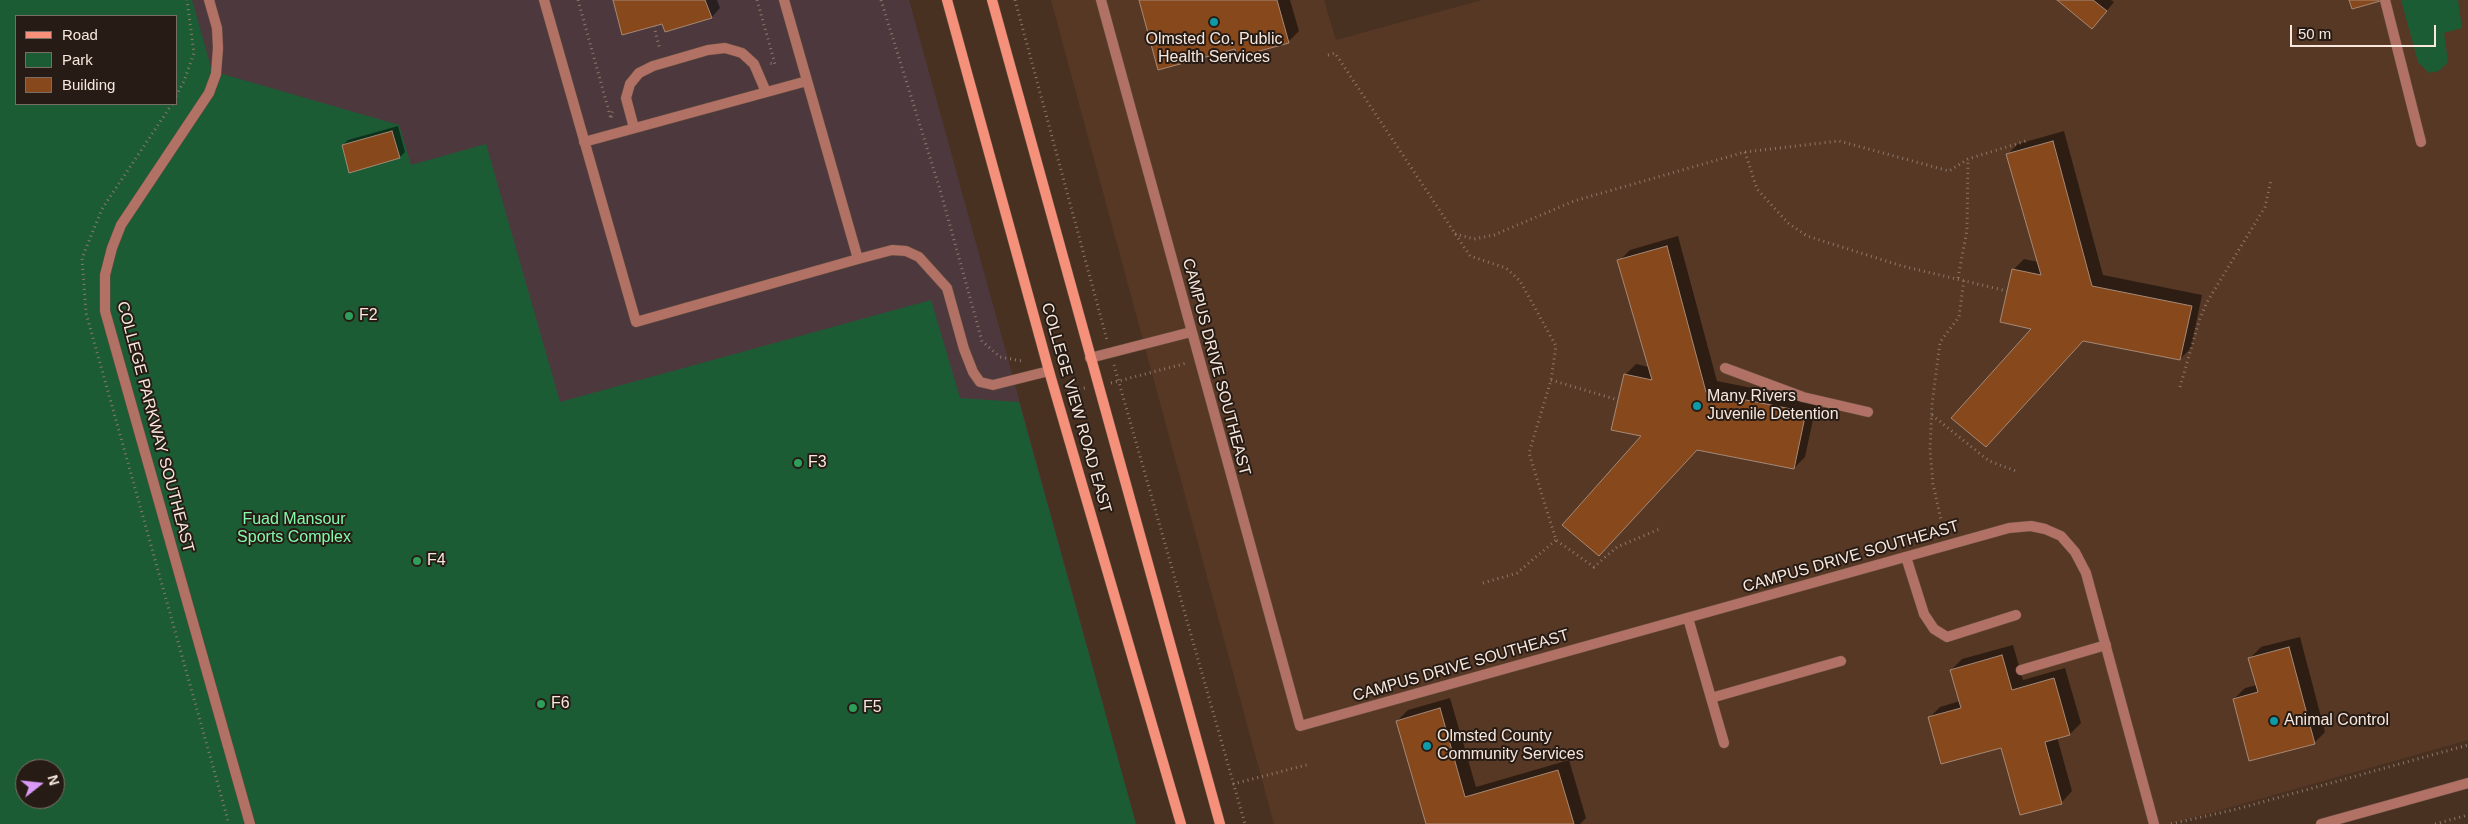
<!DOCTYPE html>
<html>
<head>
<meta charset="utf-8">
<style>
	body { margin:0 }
	#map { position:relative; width:2468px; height:824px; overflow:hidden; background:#493122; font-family:Arial,sans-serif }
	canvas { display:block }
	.legend { position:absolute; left:15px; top:15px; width:162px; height:90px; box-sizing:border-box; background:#271c15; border:1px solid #7a6d65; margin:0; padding:6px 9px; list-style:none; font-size:15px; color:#f7e7dd }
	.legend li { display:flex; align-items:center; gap:10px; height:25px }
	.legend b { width:25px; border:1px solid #7a6d65 }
	.north { position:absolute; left:15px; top:759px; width:50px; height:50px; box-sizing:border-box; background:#271c15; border:1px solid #7a6d65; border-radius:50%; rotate:74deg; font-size:14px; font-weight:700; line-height:20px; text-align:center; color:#f7e7dd }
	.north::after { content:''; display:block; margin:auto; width:18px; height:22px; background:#da9af7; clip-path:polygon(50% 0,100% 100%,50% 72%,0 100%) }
	.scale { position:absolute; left:2290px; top:25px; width:146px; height:22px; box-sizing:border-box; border:2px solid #f7e7dd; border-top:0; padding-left:6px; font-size:15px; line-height:18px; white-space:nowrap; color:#f7e7dd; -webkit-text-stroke:4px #271c15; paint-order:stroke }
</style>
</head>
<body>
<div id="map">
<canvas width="2468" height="824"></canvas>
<ul class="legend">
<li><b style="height:6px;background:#f5907b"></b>Road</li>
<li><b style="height:14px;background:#1c5c35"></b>Park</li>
<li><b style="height:14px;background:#87491c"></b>Building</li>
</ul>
<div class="north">N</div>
<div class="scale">50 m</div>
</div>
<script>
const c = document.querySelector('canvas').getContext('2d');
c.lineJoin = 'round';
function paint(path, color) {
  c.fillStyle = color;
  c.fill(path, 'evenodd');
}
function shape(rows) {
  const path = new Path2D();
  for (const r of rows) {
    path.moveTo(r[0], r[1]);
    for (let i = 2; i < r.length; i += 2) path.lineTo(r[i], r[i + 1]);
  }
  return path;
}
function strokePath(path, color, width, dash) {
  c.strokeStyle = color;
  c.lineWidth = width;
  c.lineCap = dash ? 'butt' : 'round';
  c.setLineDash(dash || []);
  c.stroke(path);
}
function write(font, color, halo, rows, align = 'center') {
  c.font = font + ' Arial,sans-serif';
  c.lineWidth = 4;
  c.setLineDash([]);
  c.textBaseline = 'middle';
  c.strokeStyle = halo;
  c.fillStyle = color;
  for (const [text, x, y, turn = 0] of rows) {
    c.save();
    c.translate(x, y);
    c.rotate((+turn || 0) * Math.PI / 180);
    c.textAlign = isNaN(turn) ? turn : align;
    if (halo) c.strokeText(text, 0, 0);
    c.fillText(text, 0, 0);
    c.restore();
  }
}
paint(shape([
	[1051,0,1324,0,1336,40,1482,0,2468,0,2468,740,2171,824,1274,824]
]), '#573825');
paint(shape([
	[0,0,909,0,1136,824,0,824],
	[16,16,176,16,176,104,16,104],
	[25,769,55,769,55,799,25,799]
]), '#4d393d');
paint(shape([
	[0,0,192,0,212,71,399,125,411,165,486,144,560,402,931,300,960,398,1019,402,1136,824,0,824],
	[16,16,176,16,176,104,16,104],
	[25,769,55,769,55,799,25,799],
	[2401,0,2458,0,2462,28,2444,33,2448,62,2439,71,2429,73,2418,62]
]), '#1c5c35');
paint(shape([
	[614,0,717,0,720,8,712,17,665,30,663,22],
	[1140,0,1290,0,1299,31,1288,42,1235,47],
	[2059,0,2111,0,2114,2,2100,19],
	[398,126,405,152,400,157,343,145,348,140],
	[2064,131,2103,275,2202,295,2191,348,2180,359,2033,328,2013,270,2024,259,2038,262,2007,155,2018,144],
	[1678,236,1717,381,1817,401,1805,457,1794,468,1644,436,1625,375,1636,364,1649,367,1619,261,1630,250],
	[2300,637,2325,732,2314,743,2234,699,2245,688,2257,685,2250,658,2261,647],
	[2013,645,2023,680,2065,668,2081,723,2070,734,2057,737,2072,791,2062,802,2002,746,1929,718,1940,707,1960,701,1951,670,1962,659],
	[1450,698,1476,787,1569,760,1586,818,1580,824,1427,824,1397,721,1408,710]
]), '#0007');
const building = shape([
	[613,0,705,0,712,18,665,32,662,24,622,35,613,0],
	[1139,0,1277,0,1289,43,1237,57,1235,49,1158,70,1139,0],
	[2057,0,2093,0,2107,11,2092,29,2057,0],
	[2349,0,2384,0,2352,9,2349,0],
	[392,131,400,158,349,173,342,145,392,131],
	[2053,141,2092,286,2192,306,2180,360,2083,341,1986,447,1951,418,2031,329,2000,322,2012,269,2041,275,2006,154,2053,141],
	[1667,246,1706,392,1806,412,1794,469,1697,450,1599,556,1562,525,1641,436,1611,430,1624,374,1652,380,1617,260,1667,246],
	[2289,647,2315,744,2249,761,2233,699,2258,692,2248,658,2289,647],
	[2002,655,2012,690,2054,678,2070,735,2045,742,2062,804,2020,815,2001,748,1941,764,1928,717,1961,708,1950,670,2002,655],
	[1440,708,1465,797,1558,770,1574,824,1426,824,1396,721,1440,708]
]);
paint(building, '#87491c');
strokePath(building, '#a48876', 1);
const service = shape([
	[544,0,636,322,858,259,892,250,906,251,919,257,947,288,964,349,973,372,980,382,993,385,1049,371],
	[784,0,858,259],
	[2385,0,2421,142],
	[634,128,626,98,630,84,639,73,653,66,708,50,725,48,742,53,754,64,766,92],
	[584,142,807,81],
	[1725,368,1803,397,1868,412],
	[1906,557,1924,614,1934,629,1947,637,2016,615],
	[1688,618,1724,743],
	[2021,670,2106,645],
	[1711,698,1841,661]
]);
const minor = shape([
	[1101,0,1300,726,2009,528,2031,526,2045,529,2061,536,2075,552,2086,573,2154,824],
	[1090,358,1191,332]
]);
const tertiary = shape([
	[209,0,217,28,218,48,216,74,209,93,121,225,112,248,105,275,105,311,250,824],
	[2321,824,2468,783]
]);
const secondary = shape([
	[947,0,1049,371,1181,824],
	[992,0,1220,824]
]);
strokePath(service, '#654e40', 11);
strokePath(minor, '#654e40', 11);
strokePath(tertiary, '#654e40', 11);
strokePath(secondary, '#654e40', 11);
strokePath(shape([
	[578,0,611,119,613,108],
	[757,0,775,64,769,63],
	[881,0,941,193,982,341,1000,357,1022,361,1023,363],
	[1015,0,1107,340],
	[654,26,660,50],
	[1328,55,1335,53,1470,256,1506,268,1520,281,1556,346,1551,380,1529,453,1556,540,1594,567,1617,547,1662,528],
	[176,96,184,81,194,53,187,0],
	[172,104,102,209,82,258,86,313,229,824],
	[1745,152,1757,189,1788,223,1807,236,1902,266,2007,291],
	[1455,234,1474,239,1494,235,1574,201,1745,152,1839,141,1949,171,1968,159,2026,141],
	[1958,278,1967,230,1968,159],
	[1114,365,1245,824],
	[1551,380,1618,400],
	[1111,383,1187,363],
	[2180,387,2199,321,2207,302,2265,207,2271,180],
	[1069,391,1085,388],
	[1932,415,1989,461,2016,471],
	[1944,533,1933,484,1930,450,1932,405,1940,342,1959,317,1964,279],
	[1483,583,1517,573,1556,540],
	[1233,784,1310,764],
	[2171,824,2237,809,2468,745],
	[2435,824,2468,815]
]), '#8d786b', 3, [1, 4]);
strokePath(service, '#b17164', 10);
strokePath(minor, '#b17164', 10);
strokePath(tertiary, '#b17164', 10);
strokePath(secondary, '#f5907b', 10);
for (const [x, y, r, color] of [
	[1214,22,5,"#0f9aa8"],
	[349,316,5,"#2e9e5b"],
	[1697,406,5,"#0f9aa8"],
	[798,463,5,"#2e9e5b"],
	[417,561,5,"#2e9e5b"],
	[541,704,5,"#2e9e5b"],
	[853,708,5,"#2e9e5b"],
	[2274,721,5,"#0f9aa8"],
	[1427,746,5,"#0f9aa8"]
]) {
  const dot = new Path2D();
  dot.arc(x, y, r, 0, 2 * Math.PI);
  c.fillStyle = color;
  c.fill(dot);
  strokePath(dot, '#271c15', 2);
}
write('16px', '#f7e7dd', '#271c15', [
	["Olmsted Co. Public",1214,40,"center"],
	["Health Services",1214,58,"center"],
	["F2",359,316],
	["Many Rivers",1707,397],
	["Juvenile Detention",1707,415],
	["F3",808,463],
	["F4",427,561],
	["F6",551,704],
	["F5",863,708],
	["Animal Control",2284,721],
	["Olmsted County",1437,737],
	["Community Services",1437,755]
], 'left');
write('16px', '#f7e7dd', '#271c15', [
	["CAMPUS DRIVE SOUTHEAST",1216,367,75],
	["COLLEGE VIEW ROAD EAST",1076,408,74],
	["COLLEGE PARKWAY SOUTHEAST",155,427,75],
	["CAMPUS DRIVE SOUTHEAST",1851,557,-16],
	["CAMPUS DRIVE SOUTHEAST",1461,666,-16]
]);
write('16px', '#82fcac', '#271c15', [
	["Fuad Mansour",294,520],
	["Sports Complex",294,538]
]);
</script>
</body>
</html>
